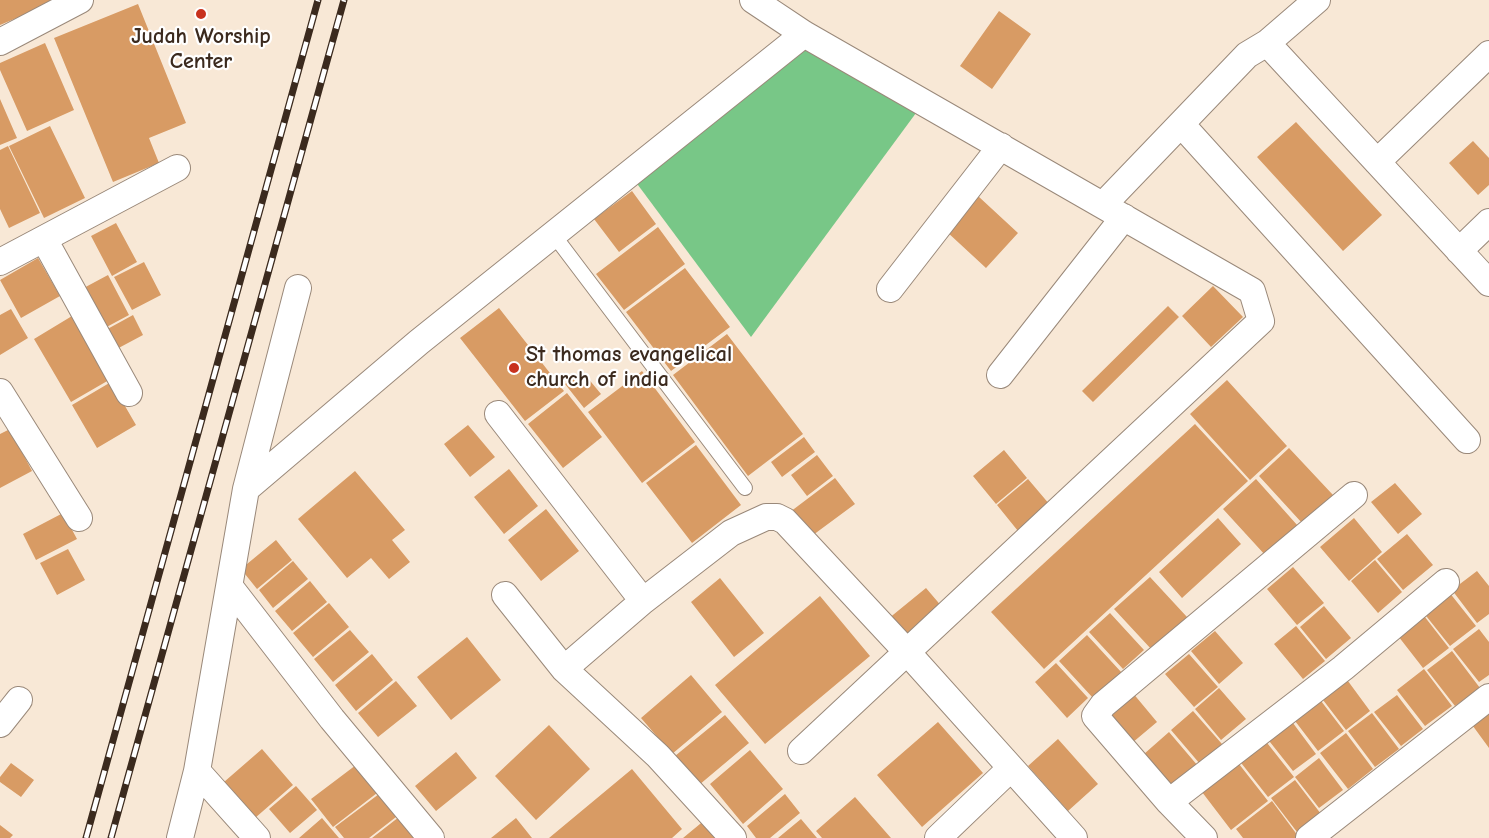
<!DOCTYPE html>
<html>
<head>
<meta charset="utf-8">
<style>
	body { margin:0 }
	canvas { display:block; background:#f8e8d6 }
</style>
</head>
<body>
<canvas width="1489" height="838"></canvas>
<script>
const c = document.querySelector('canvas').getContext('2d');
c.lineJoin = 'round';
function paint(path, color) {
  c.fillStyle = color;
  c.fill(path, 'evenodd');
}
function shape(rows) {
  const path = new Path2D();
  for (const r of rows) {
    path.moveTo(r[0], r[1]);
    for (let i = 2; i < r.length; i += 2) path.lineTo(r[i], r[i + 1]);
  }
  return path;
}
function strokePath(path, color, width, dash) {
  c.strokeStyle = color;
  c.lineWidth = width;
  c.lineCap = dash ? 'butt' : 'round';
  c.setLineDash(dash || []);
  c.stroke(path);
}
function write(font, color, halo, rows, align = 'center') {
  c.font = font + ' "Comic Neue",sans-serif';
  c.lineWidth = 4.5;
  c.setLineDash([]);
  c.textBaseline = 'middle';
  c.strokeStyle = halo;
  c.fillStyle = color;
  for (const [text, x, y, turn = 0] of rows) {
    c.save();
    c.translate(x, y);
    c.rotate((+turn || 0) * Math.PI / 180);
    c.textAlign = isNaN(turn) ? turn : align;
    if (halo) c.strokeText(text, 0, 0);
    c.fillText(text, 0, 0);
    c.restore();
  }
}
paint(shape([
	[803,49,916,113,751,337,635,181]
]), '#78c787');
paint(shape([
	[0,0,59,0,0,25],
	[138,4,186,123,149,138,159,163,113,182,54,38],
	[999,11,1031,34,992,89,960,66],
	[45,43,74,110,27,131,0,70,0,63],
	[0,99,17,138,0,145],
	[1296,122,1382,215,1343,251,1257,157],
	[50,126,85,198,44,218,9,146],
	[1473,141,1489,158,1489,185,1478,195,1449,163],
	[8,146,40,213,9,228,0,209,0,150],
	[632,191,656,224,619,252,594,219],
	[978,196,1018,233,986,268,946,231],
	[116,223,137,262,112,276,91,236],
	[658,227,685,264,624,310,596,274],
	[38,258,60,296,21,318,0,280],
	[144,262,161,295,132,310,114,277],
	[685,268,730,327,671,371,626,312],
	[108,275,129,315,101,330,80,290],
	[1213,286,1243,317,1211,347,1182,316],
	[1168,306,1179,317,1093,402,1082,391],
	[499,308,564,391,525,421,460,338],
	[11,309,28,338,0,355,0,315],
	[133,315,143,335,113,351,102,332],
	[72,316,109,380,71,402,34,339],
	[727,334,803,434,748,476,673,375],
	[582,371,601,394,584,408,565,384],
	[642,371,695,442,642,483,588,412],
	[1227,380,1287,446,1250,480,1190,414],
	[111,382,136,425,97,448,72,405],
	[567,393,602,437,563,468,528,424],
	[1195,424,1248,481,1044,669,991,612],
	[468,425,495,457,470,477,444,444],
	[10,429,32,471,0,488,0,434],
	[804,437,815,452,782,477,771,462],
	[696,445,741,505,692,543,646,483],
	[1289,448,1333,495,1302,523,1259,476],
	[1004,450,1027,478,996,504,973,476],
	[817,455,833,476,807,496,791,475],
	[509,469,538,506,504,534,474,497],
	[355,471,405,530,392,540,410,562,389,579,371,558,347,578,298,519],
	[835,478,855,504,809,538,790,512],
	[1028,479,1050,505,1018,531,997,505],
	[1256,479,1298,526,1266,556,1223,509],
	[1395,483,1422,514,1398,534,1371,502],
	[546,509,579,551,541,581,508,540],
	[63,513,77,539,36,560,23,534],
	[1218,518,1241,544,1182,598,1159,572],
	[1354,518,1382,552,1349,581,1320,547],
	[1407,534,1433,565,1403,590,1377,559],
	[276,540,292,560,257,589,241,569],
	[68,549,85,580,57,595,40,563],
	[1375,560,1402,592,1378,613,1351,581],
	[293,561,308,579,273,608,259,590],
	[1293,567,1324,603,1297,625,1267,589],
	[1477,571,1489,586,1489,614,1477,623,1452,590],
	[1150,577,1187,617,1152,650,1114,609],
	[720,578,764,633,734,657,691,602],
	[310,581,327,602,292,631,275,611],
	[926,588,943,608,905,639,888,619],
	[1449,592,1476,626,1450,646,1423,612],
	[820,596,870,656,765,744,715,685],
	[329,603,349,627,313,657,293,633],
	[1324,606,1351,638,1326,659,1300,627],
	[1421,612,1449,648,1423,668,1395,632],
	[1110,613,1144,650,1123,669,1089,632],
	[1296,626,1325,661,1303,679,1274,644],
	[1479,629,1489,642,1489,675,1479,682,1453,649],
	[350,630,369,652,333,682,314,659],
	[1215,631,1243,663,1219,684,1191,651],
	[1087,635,1122,673,1093,698,1059,661],
	[467,637,501,680,451,720,417,677],
	[1452,651,1480,688,1455,706,1427,670],
	[372,654,393,680,356,711,335,685],
	[1189,654,1218,687,1194,707,1165,674],
	[1056,663,1088,698,1067,718,1035,682],
	[1424,669,1452,706,1425,726,1397,690],
	[691,675,722,712,672,754,641,718],
	[1345,677,1370,711,1346,730,1320,696],
	[396,681,417,706,378,737,358,713],
	[1219,688,1246,719,1221,740,1195,709],
	[1132,692,1157,722,1132,743,1107,714],
	[1397,695,1423,729,1401,746,1374,712],
	[1318,697,1344,731,1318,751,1292,717],
	[1489,708,1489,748,1470,722],
	[1193,711,1222,744,1200,764,1171,730],
	[1372,713,1399,749,1375,767,1348,731],
	[725,715,749,743,699,785,675,756],
	[1290,719,1316,754,1293,771,1266,737],
	[938,722,983,773,922,827,877,775],
	[549,725,590,769,536,820,495,776],
	[1169,732,1198,766,1173,788,1144,754],
	[1346,733,1373,769,1348,789,1320,753],
	[1058,739,1098,784,1068,811,1028,766],
	[1264,739,1294,777,1268,797,1238,759],
	[262,749,293,785,255,818,224,782],
	[750,750,783,789,743,824,710,784],
	[456,752,477,778,436,811,415,786],
	[1319,758,1343,790,1319,808,1295,777],
	[11,763,34,780,21,797,0,782,0,777],
	[1239,764,1268,801,1231,830,1202,792],
	[356,765,377,793,333,827,311,799],
	[632,769,682,829,672,838,549,838],
	[1295,780,1321,814,1297,832,1271,798],
	[296,786,317,810,290,833,269,809],
	[379,794,396,817,369,838,344,838,335,827],
	[785,794,800,813,770,838,756,838,747,826],
	[855,797,891,838,822,838,816,831],
	[1272,801,1298,836,1295,838,1243,838,1236,829],
	[399,817,415,838,372,838],
	[322,818,339,838,299,838],
	[516,818,532,838,491,838],
	[706,819,722,838,683,838],
	[801,819,817,838,778,838],
	[0,825,13,835,10,838,0,838]
]), '#d89b64');
const service = shape([
	[553,234,745,488]
]);
const minor = shape([
	[753,0,804,34,1252,291,1261,321,801,751],
	[0,42,80,0],
	[1267,43,1489,283],
	[1181,124,1467,440],
	[1377,162,1489,54],
	[1103,205,1247,55,1267,43,1317,0],
	[45,241,129,393],
	[1459,251,1489,222],
	[0,262,177,168],
	[890,289,1001,146],
	[1000,375,1124,217],
	[0,392,79,518],
	[498,414,643,601],
	[246,489,419,342,804,34],
	[230,587,332,719,431,838],
	[505,595,564,669,658,756,733,838],
	[564,669,643,601,731,533,766,517,777,517,785,521,907,652,1074,838],
	[0,724,19,700],
	[197,771,257,838],
	[1169,802,1095,716,1103,705,1354,495],
	[180,838,197,771,246,489,298,288],
	[938,838,1011,768],
	[1204,838,1169,802,1343,668,1446,582],
	[1309,838,1489,697]
]);
strokePath(service, '#9a897a', 16);
strokePath(minor, '#9a897a', 28);
strokePath(service, '#fff', 14);
strokePath(minor, '#fff', 26);
const rail = shape([
	[86,838,318,0],
	[111,838,344,0]
]);
strokePath(rail, '#3b2a1e', 7);
strokePath(rail, '#fff', 4.5, [14]);
for (const [x, y, r, color] of [
	[201,14,6,"#c8321e"],
	[514,368,6,"#c8321e"]
]) {
  const dot = new Path2D();
  dot.arc(x, y, r, 0, 2 * Math.PI);
  c.fillStyle = color;
  c.fill(dot);
  strokePath(dot, '#fff', 2);
}
write('bold 22px', '#3b2a1e', '#fff', [
	["Judah Worship",201,37],
	["Center",201,62],
	["St thomas evangelical",526,355,"left"],
	["church of india",526,380,"left"]
]);
</script>
</body>
</html>
